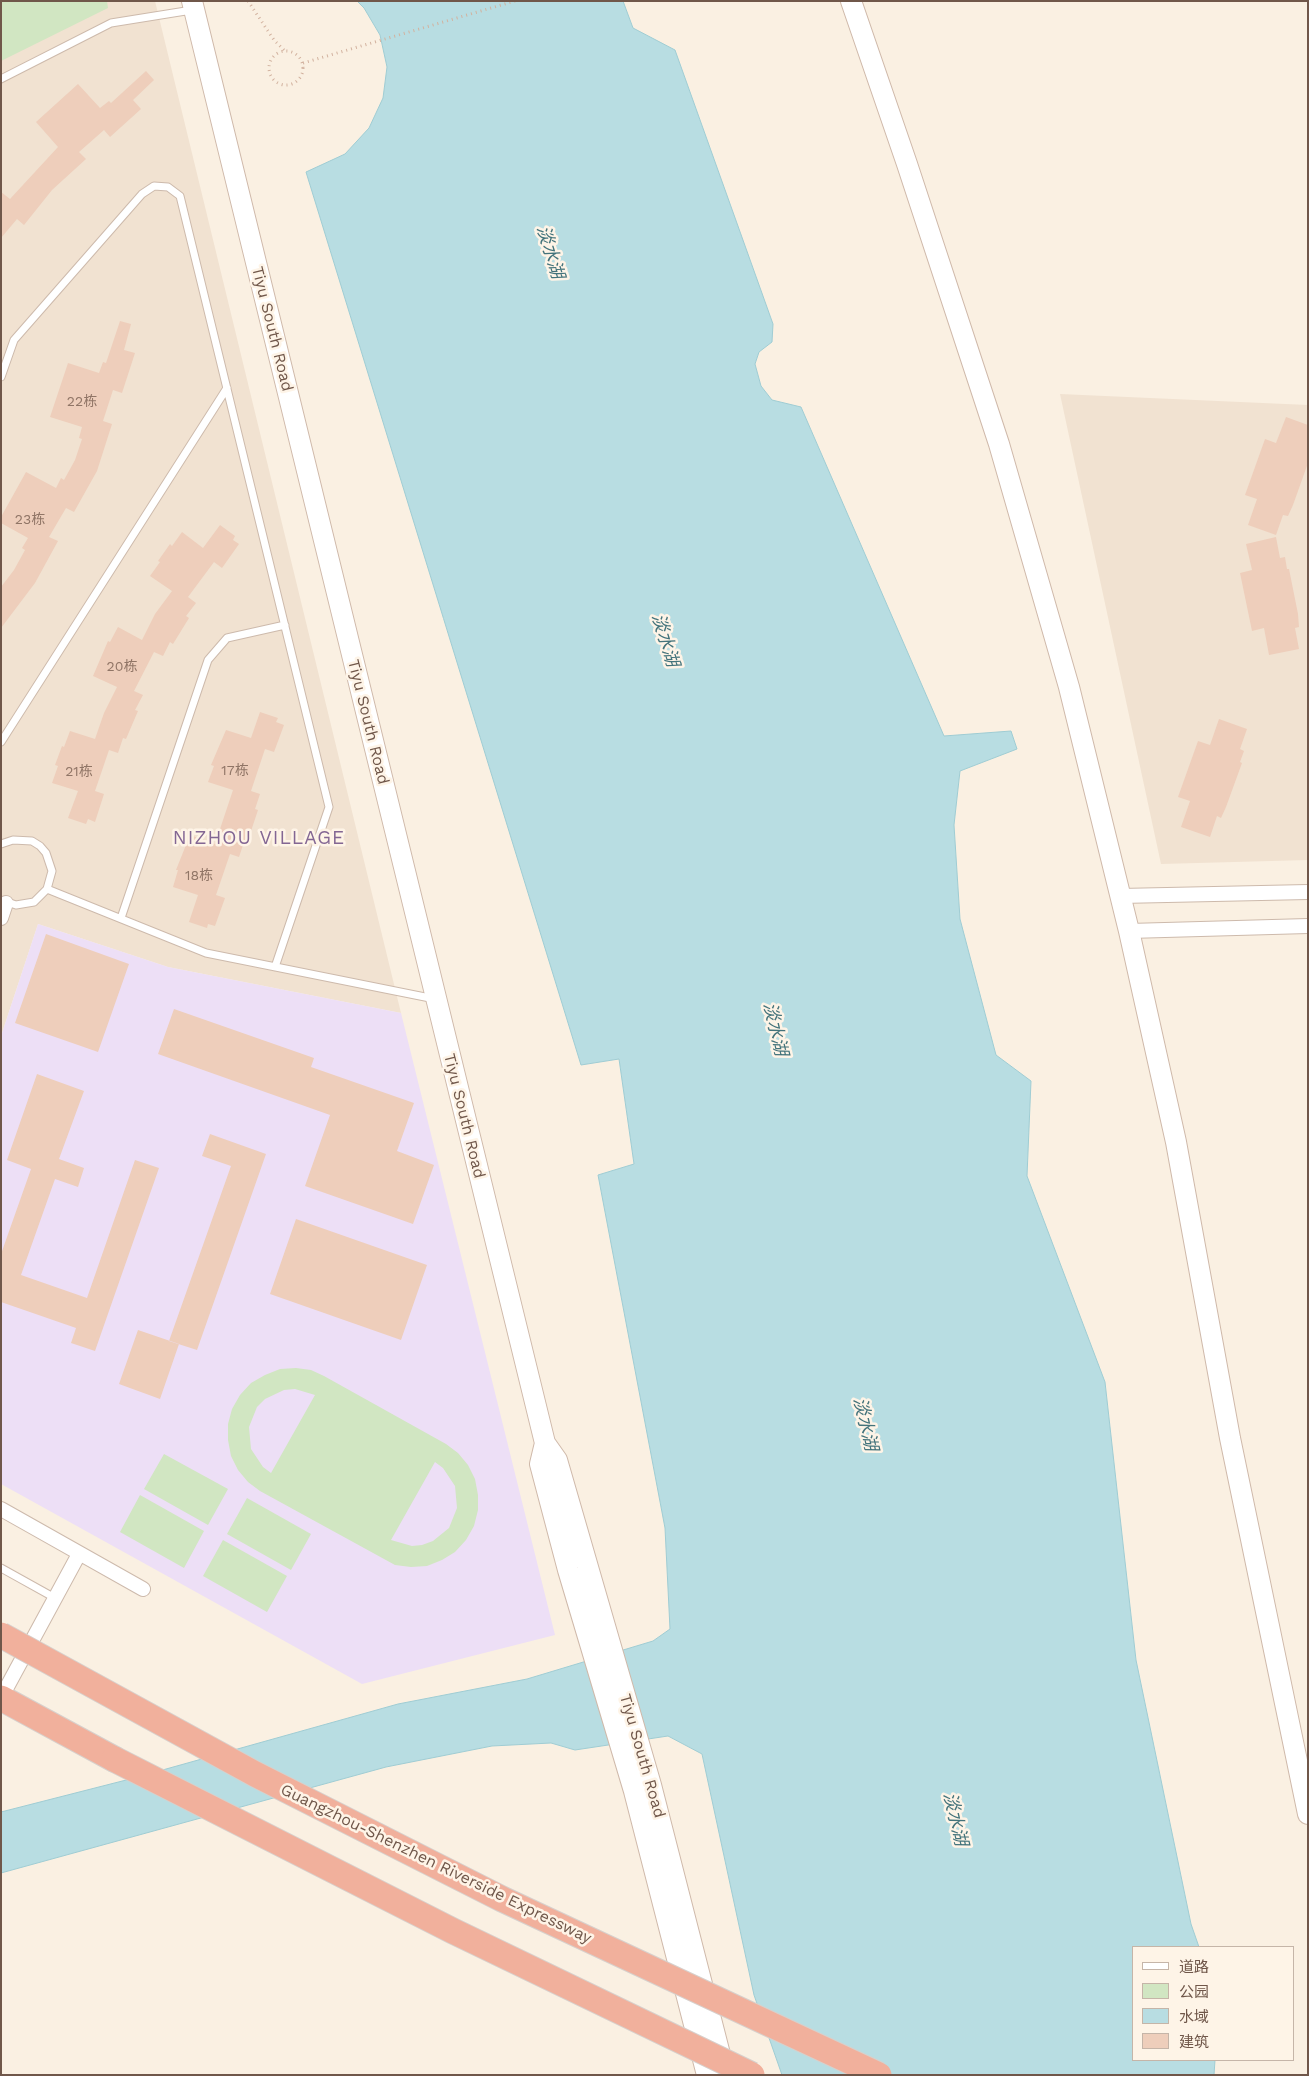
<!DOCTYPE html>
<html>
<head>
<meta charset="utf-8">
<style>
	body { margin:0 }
	#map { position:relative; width:1309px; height:2076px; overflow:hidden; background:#faf0e2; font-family:"Work Sans","Noto Sans SC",sans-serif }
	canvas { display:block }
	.frame { position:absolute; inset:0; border:2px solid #70574a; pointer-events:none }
	.legend { position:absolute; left:1132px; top:1946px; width:162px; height:115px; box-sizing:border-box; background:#fef4e7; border:1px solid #c5b5a8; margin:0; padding:6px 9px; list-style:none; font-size:15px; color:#70574a }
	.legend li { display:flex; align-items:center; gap:10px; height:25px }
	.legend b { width:25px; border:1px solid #c5b5a8 }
</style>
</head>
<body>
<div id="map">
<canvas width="1309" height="2076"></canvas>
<div class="frame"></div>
<ul class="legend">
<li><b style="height:6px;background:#fff"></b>道路</li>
<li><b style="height:14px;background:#d1e6c2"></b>公园</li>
<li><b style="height:14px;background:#b8dde2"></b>水域</li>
<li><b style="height:14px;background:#eecebb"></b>建筑</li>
</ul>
</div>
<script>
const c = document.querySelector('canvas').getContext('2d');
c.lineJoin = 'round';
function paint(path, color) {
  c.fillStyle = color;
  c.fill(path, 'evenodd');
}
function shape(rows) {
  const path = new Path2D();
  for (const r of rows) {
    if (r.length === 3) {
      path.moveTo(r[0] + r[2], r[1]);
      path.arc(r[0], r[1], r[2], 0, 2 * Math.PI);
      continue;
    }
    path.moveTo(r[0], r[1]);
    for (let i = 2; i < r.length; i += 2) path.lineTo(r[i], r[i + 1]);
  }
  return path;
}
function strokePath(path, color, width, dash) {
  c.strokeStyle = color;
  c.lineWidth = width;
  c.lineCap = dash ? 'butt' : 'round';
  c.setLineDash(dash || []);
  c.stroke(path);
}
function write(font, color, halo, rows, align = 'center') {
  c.font = font + ' "Work Sans","Noto Sans SC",sans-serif';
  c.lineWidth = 5;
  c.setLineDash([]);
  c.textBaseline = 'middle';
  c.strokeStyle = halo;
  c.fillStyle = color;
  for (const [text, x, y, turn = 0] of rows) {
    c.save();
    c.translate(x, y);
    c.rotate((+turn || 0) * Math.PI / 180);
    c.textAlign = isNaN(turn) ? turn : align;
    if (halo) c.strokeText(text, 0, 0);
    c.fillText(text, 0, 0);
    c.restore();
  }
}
paint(shape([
	[1,1,155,1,401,1013,168,967,38,924,1,1036],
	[1060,394,1308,405,1308,860,1161,864]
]), '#f1e2d1');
paint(shape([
	[38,924,168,967,401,1013,555,1635,362,1684,1,1484,1,1036]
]), '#eddff6');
paint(shape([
	[1,1,107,1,108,8,1,61],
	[296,1368,311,1370,324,1376,446,1444,458,1453,468,1465,475,1479,478,1495,478,1510,474,1526,466,1540,455,1552,442,1560,427,1566,411,1567,395,1565,260,1491,248,1482,238,1470,231,1456,228,1440,228,1424,232,1409,240,1395,251,1383,265,1375,280,1369],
	[295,1389,315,1395,271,1473,263,1467,251,1449,249,1427,257,1407,265,1399,284,1390],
	[435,1462,443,1468,455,1486,457,1508,449,1528,433,1541,422,1545,412,1546,391,1540],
	[164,1454,228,1489,208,1525,144,1489],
	[140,1495,204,1531,184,1568,120,1532],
	[247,1498,311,1534,291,1570,227,1534],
	[223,1540,287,1576,267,1612,203,1576]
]), '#d1e6c2');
const water = shape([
	[357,1,623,1,633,28,675,50,773,324,772,342,759,352,755,364,761,386,772,400,801,407,944,736,1011,731,1017,749,960,771,954,825,960,919,996,1055,1031,1081,1027,1176,1105,1382,1136,1660,1191,1924,1199,1947,1133,1947,1133,2060,1215,2060,1214,2075,782,2075,754,1995,702,1754,668,1736,575,1750,551,1743,492,1746,386,1767,1,1873,1,1812,134,1778,398,1704,527,1679,653,1641,670,1629,665,1528,598,1175,634,1164,619,1059,581,1065,306,172,345,154,369,128,383,98,387,67,380,35,364,8,357,1]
]);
paint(water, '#b8dde2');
strokePath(water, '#9fccd3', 1);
paint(shape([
	[146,71,154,80,133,100,141,109,110,137,104,130,79,152,86,159,52,190,24,225,17,219,1,238,1,192,10,199,58,147,36,122,78,84,100,108,109,101,111,103],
	[120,321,131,324,124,350,135,353,122,393,113,390,103,421,112,424,97,471,74,512,66,508,49,537,58,541,35,583,1,628,1,587,14,570,25,550,22,548,28,538,1,523,1,517,26,472,56,488,61,478,64,480,75,460,82,439,79,438,82,427,50,417,68,363,99,373,103,362,106,363],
	[1286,417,1308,425,1308,463,1293,505,1288,516,1283,515,1276,535,1248,525,1257,499,1245,495,1265,439,1276,443],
	[220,525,235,536,233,540,239,544,222,568,214,562,188,597,196,603,186,616,189,618,173,644,170,642,163,656,154,652,134,691,143,695,135,710,138,711,126,739,123,738,118,753,109,750,95,791,104,794,95,822,88,819,86,824,68,818,78,791,52,783,58,766,55,765,62,746,64,747,70,731,95,739,104,713,117,687,93,676,108,641,110,642,118,627,142,640,155,614,172,591,150,576,160,562,158,561,170,544,172,546,182,532,203,548],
	[1276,537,1280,558,1285,557,1287,569,1289,569,1298,614,1299,627,1295,628,1299,649,1269,655,1264,628,1252,631,1240,573,1252,570,1246,544],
	[260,712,278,718,276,722,284,725,274,752,265,749,251,791,260,794,255,809,258,810,247,843,244,842,239,857,230,854,216,895,225,898,215,926,208,924,207,928,189,922,198,895,173,887,178,870,176,870,190,835,215,844,233,790,208,782,214,766,211,765,226,730,251,738],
	[1219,719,1247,729,1240,749,1244,751,1240,762,1242,763,1226,807,1221,818,1217,816,1210,837,1181,827,1190,801,1178,797,1198,741,1210,745],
	[46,934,129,964,98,1052,15,1023],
	[174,1009,314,1058,311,1067,414,1103,397,1151,434,1165,413,1224,305,1186,330,1115,158,1054],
	[37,1074,84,1091,59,1159,84,1168,78,1187,55,1179,21,1275,87,1298,135,1160,159,1168,95,1351,71,1343,76,1328,1,1302,1,1254,31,1169,7,1160],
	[210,1134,266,1154,197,1350,169,1341,231,1166,202,1156],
	[296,1219,427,1265,401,1340,270,1294],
	[138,1330,179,1344,160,1399,119,1384]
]), '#eecebb');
const lane = shape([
	[1,79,111,23,192,10],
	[1,377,14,340,142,194,154,186,168,187,180,196,329,807,275,967],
	[1,742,227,388],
	[1,844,13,840,32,841,40,846,46,853,52,871,47,889,34,902,16,905,4,901],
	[47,889,206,953,435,999],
	[121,918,208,660,227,638,285,625],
	[1,1568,55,1598]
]);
const street = shape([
	[1120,896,1308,892],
	[1,918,6,903],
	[1129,931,1308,926],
	[1,1509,143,1589],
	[1,1698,79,1554]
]);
const secondary = shape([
	[192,1,545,1443,557,1460,651,1785,724,2070],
	[851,1,907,164,999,444,1069,687,1129,931,1176,1142,1230,1438,1308,1814],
	[545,1443,540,1464,568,1570,634,1791,707,2075]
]);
const highway = shape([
	[1,1698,114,1759]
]);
strokePath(lane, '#cdbaac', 9);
strokePath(street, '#cdbaac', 16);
strokePath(secondary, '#cfb9aa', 22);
strokePath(highway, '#d7d0cc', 27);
strokePath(shape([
	[248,1,274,40,285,51],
	[286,68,17],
	[303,63,515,1]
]), '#d2b29f', 3, [1, 4]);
strokePath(lane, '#fff', 7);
strokePath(street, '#fff', 14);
strokePath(secondary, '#fff', 20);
strokePath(highway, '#f1b09c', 25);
const highwayBridge = shape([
	[1,1635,255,1774,502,1899,879,2075],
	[114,1759,453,1931,752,2075]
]);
strokePath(highwayBridge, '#d7d0cc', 27, []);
strokePath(highwayBridge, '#f1b09c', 25);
write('14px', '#907566', null, [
	["22栋",82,402],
	["23栋",30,520],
	["20栋",122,667],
	["17栋",235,771],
	["21栋",79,772],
	["18栋",199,876]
]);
write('16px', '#70574a', '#fef4e7', [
	["Tiyu South Road",272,329,76],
	["Tiyu South Road",368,722,76],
	["Tiyu South Road",464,1116,76],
	["Tiyu South Road",642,1756,74],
	["Guangzhou-Shenzhen Riverside Expressway",436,1864,26]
]);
write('italic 18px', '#43737b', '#fef4e7', [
	["淡水湖",550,252,73],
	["淡水湖",665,640,73],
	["淡水湖",775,1029,77],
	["淡水湖",865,1424,77],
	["淡水湖",955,1819,77]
]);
c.letterSpacing = '1px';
write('19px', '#836693', '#fef4e7', [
	["NIZHOU VILLAGE",259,838]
]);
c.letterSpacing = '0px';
</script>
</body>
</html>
